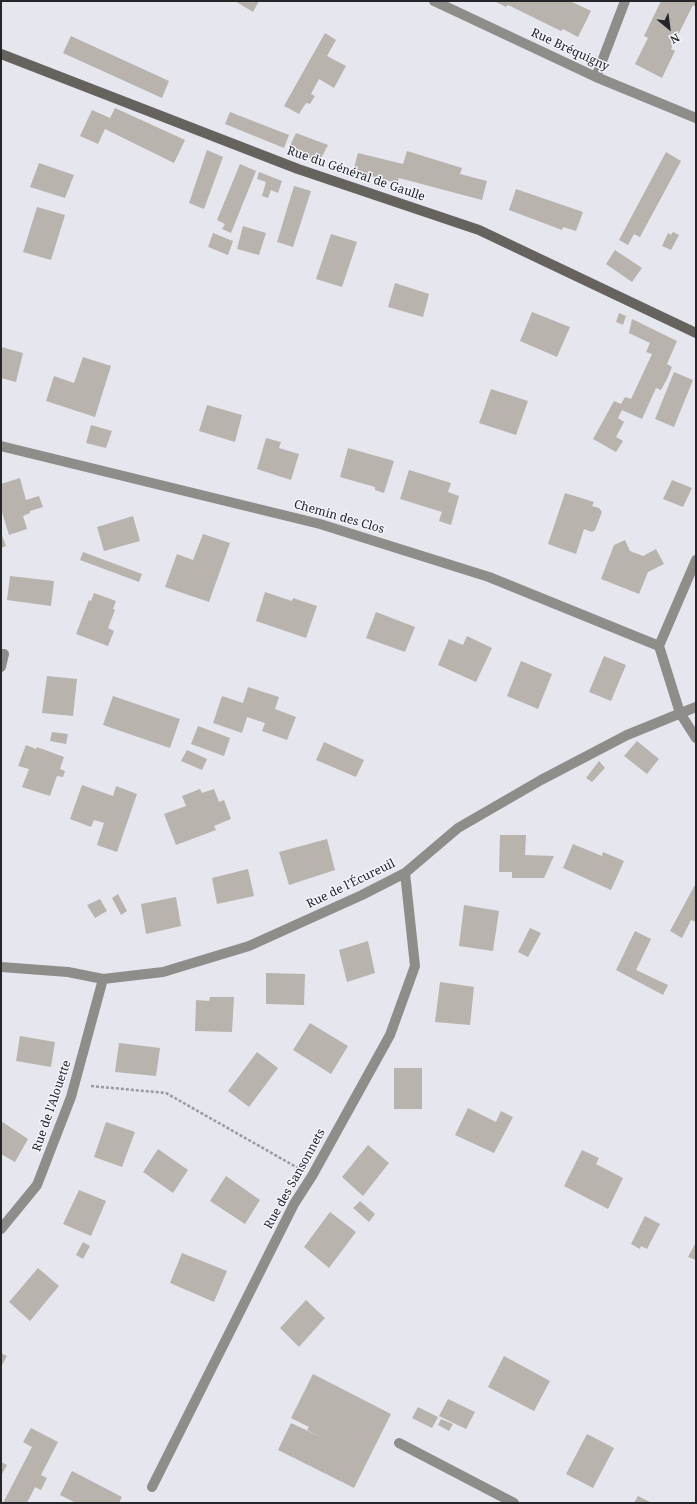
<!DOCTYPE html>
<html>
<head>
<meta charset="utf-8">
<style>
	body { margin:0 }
	#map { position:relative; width:697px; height:1504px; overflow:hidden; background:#e6e6ef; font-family:"Noto Serif",serif }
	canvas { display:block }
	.frame { position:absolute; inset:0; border:2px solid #252629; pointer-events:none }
	.north { position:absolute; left:649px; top:8px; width:40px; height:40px; -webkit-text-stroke:3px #f3f4fc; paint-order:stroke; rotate:151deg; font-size:11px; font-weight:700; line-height:16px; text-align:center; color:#252629 }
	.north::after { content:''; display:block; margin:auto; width:14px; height:18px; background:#252629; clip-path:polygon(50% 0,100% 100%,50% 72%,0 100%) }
</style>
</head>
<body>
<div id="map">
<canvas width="697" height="1504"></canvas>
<div class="frame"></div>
<div class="north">N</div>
</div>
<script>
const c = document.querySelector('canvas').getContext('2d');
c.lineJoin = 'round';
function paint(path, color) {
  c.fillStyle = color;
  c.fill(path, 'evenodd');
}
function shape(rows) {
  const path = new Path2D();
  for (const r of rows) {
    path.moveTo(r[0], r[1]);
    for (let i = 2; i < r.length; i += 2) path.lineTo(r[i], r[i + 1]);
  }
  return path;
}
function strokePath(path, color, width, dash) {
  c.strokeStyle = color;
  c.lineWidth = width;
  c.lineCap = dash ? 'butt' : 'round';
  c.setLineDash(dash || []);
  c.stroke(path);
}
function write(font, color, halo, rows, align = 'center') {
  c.font = font + ' "Noto Serif",serif';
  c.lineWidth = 3;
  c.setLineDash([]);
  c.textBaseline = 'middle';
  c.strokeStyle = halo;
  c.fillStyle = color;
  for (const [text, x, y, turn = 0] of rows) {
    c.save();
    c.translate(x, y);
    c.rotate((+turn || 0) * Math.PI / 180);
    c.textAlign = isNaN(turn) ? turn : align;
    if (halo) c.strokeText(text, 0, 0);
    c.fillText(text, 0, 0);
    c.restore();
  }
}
paint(shape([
	[235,1,259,1,253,12],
	[494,1,570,1,591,11,578,37,563,29,561,31,508,5,506,7],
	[661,1,696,1,696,7,693,5,671,49,675,51,662,78,635,64,648,38,644,36],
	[325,33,336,40,327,56,346,66,334,88,319,79,311,94,315,96,310,104,306,103,299,114,284,106],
	[71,36,169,81,162,98,63,53],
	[115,108,185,140,174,163,105,129,98,144,80,136,92,110,110,118],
	[230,112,289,135,284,148,225,124],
	[296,133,328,145,319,162,288,150],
	[207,150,223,157,204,209,189,203],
	[407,151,462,168,460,174,487,181,482,200,399,178,397,183,353,171,358,153,403,164],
	[666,152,681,161,640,237,634,234,628,245,619,240],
	[39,163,74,175,65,198,30,187],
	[240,164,256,171,231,233,222,229,225,224,217,220],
	[259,172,282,181,278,193,271,190,268,198,262,196,266,182,257,179],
	[294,186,311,191,293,247,277,242],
	[516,189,583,212,576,231,563,227,562,230,509,210],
	[37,207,65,215,51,260,23,252],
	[243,226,266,233,259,255,237,249],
	[673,232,679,235,671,250,662,246,668,233,671,235],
	[213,233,233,241,228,255,208,247],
	[331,234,357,242,342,287,316,279],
	[615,250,642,268,632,282,606,264],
	[395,283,429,294,423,317,388,307],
	[532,312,570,327,557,357,520,341],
	[619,313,626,316,623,325,616,322],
	[632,319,677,341,667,364,672,367,667,379,661,390,656,388,642,419,622,410,618,418,624,422,616,437,623,441,616,452,593,439,614,401,621,404,625,397,631,399,652,354,646,352,650,343,629,333],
	[1,347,23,353,16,382,1,378],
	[83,357,111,366,95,417,46,401,54,376,74,383],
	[674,372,693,380,674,427,655,419],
	[491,389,528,401,516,435,479,423],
	[207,405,242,415,235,442,199,431],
	[91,425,112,431,106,448,86,443],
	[266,438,281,442,279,448,299,454,291,480,257,469],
	[348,448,394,461,384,493,375,490,375,487,340,477],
	[409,470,451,483,448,492,459,496,451,525,439,521,442,512,400,499],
	[20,478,26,500,39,496,43,507,30,511,30,513,23,516,27,529,9,535,1,509,1,484],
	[672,480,692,488,683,507,663,499],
	[565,493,594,502,592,506,599,508,602,512,595,530,592,532,584,529,576,554,548,544],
	[133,516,140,541,104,551,97,527],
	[1,533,6,546,1,548],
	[203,534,230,543,209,602,165,587,177,554,193,560],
	[625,540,630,551,643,556,656,549,664,564,648,572,639,594,601,579,614,545],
	[83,552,142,574,139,582,80,560],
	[10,576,54,581,51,606,7,600],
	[265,592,292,601,293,598,317,606,306,638,256,621],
	[94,593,116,601,113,609,115,610,108,628,114,631,108,646,76,634,89,600,91,601],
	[376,612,415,627,405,652,366,638],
	[467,636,492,648,476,682,438,665,449,639,463,645],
	[604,656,626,665,611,701,589,692],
	[521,661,552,674,538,709,507,696],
	[47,676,77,679,73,716,42,713],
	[248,687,279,697,275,709,296,717,287,740,262,731,265,723,247,717,242,733,213,723,222,696,243,703],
	[113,696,180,719,170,748,103,725],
	[198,726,230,738,224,756,191,744],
	[52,732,68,734,66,744,50,741],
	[637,741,659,759,647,774,624,756],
	[324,742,364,760,356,777,316,760],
	[26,745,36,749,37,747,64,757,60,769,65,771,63,777,57,776,50,796,22,787,29,769,18,766],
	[187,750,207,759,202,770,181,761],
	[599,761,605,768,592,782,586,778],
	[82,785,113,796,116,786,137,794,117,852,97,845,104,823,94,820,91,827,70,819],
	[200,789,202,793,214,789,219,802,224,800,231,819,214,826,216,830,176,845,164,814,186,806,182,796],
	[500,835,526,835,525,855,554,856,544,878,512,878,512,872,499,872],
	[327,839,335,870,289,885,279,852],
	[573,844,602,856,603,852,624,861,611,890,563,868],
	[248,869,254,896,217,904,212,878],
	[696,883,696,922,691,920,682,938,670,931],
	[118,894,127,911,121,915,112,898],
	[176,897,181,926,146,934,141,904],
	[100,899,107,911,95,918,87,905],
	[464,905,499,911,493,951,459,946],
	[530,928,541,933,528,957,518,952],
	[635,931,651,939,636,970,668,985,663,995,616,970],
	[368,941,375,973,347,982,339,950],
	[266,973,305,974,304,1005,266,1004],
	[440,982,474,987,470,1025,435,1022],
	[210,997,234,997,232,1032,195,1031,196,1000,209,1001],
	[310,1023,348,1046,331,1074,293,1050],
	[20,1036,55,1042,51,1067,16,1061],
	[119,1043,160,1048,156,1076,115,1072],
	[257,1052,278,1068,249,1107,228,1091],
	[394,1068,422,1068,422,1109,394,1109],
	[468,1108,496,1122,501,1111,513,1117,494,1153,455,1135],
	[1,1121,28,1139,15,1162,1,1154],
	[106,1122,135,1132,122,1167,94,1157],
	[368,1145,389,1163,363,1196,342,1177],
	[158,1149,188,1170,173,1193,143,1172],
	[582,1150,599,1158,596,1164,623,1178,608,1209,564,1186],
	[226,1176,260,1200,245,1224,210,1201],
	[79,1190,106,1201,91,1236,63,1224],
	[360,1201,375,1214,369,1222,353,1208],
	[330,1212,356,1232,329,1268,304,1247],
	[645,1216,660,1224,647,1249,641,1246,640,1249,631,1244],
	[83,1242,90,1246,83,1259,76,1255],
	[696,1242,696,1260,688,1257],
	[182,1253,227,1271,214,1302,170,1283],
	[38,1268,59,1286,30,1321,9,1302],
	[306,1300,325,1318,299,1347,280,1328],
	[1,1353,7,1356,1,1367],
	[504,1356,550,1381,534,1411,488,1387],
	[313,1374,391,1414,354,1488,278,1450,291,1423,325,1439,307,1430,309,1427,291,1418],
	[448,1399,475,1412,466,1429,439,1416],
	[418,1407,438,1417,432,1428,412,1418],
	[441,1419,453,1424,449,1431,438,1425],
	[31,1428,58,1442,41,1475,47,1478,41,1490,35,1487,27,1503,3,1503,32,1447,23,1442],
	[587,1434,614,1448,593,1488,566,1474],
	[1,1462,7,1465,2,1474,1,1473],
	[72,1471,122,1497,119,1503,76,1503,60,1495],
	[638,1496,652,1503,634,1503]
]), '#b9b3ad');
strokePath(shape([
	[91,1086,166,1093,298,1168]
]), '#9a9aa1', 2.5, [3, 2]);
strokePath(shape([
	[399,1443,514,1503]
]), '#8f8d8a', 10);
strokePath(shape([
	[434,1,596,77,696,118],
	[596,77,625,1],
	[1,446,320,524,489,577,659,646],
	[696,560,659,646,680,713,696,738],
	[1,654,4,654,1,667],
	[1,967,68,972,103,979,163,972,249,946,362,895,405,873,458,828,541,780,627,735,696,707],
	[1,1229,37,1185,71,1097,103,979],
	[152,1487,294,1204,312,1176,390,1035,415,966,405,873]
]), '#8f8d8a', 10);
strokePath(shape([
	[1,54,298,169,479,230,696,333]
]), '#66635f', 10);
write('12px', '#252629', '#f3f4fc', [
	["Rue Bréquigny",570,50,25],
	["Rue du Général de Gaulle",356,174,19],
	["Chemin des Clos",339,517,16],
	["Rue de l'Écureuil",351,884,-26],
	["Rue de l'Alouette",52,1106,-71],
	["Rue des Sansonnets",295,1179,-61]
]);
</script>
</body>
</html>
